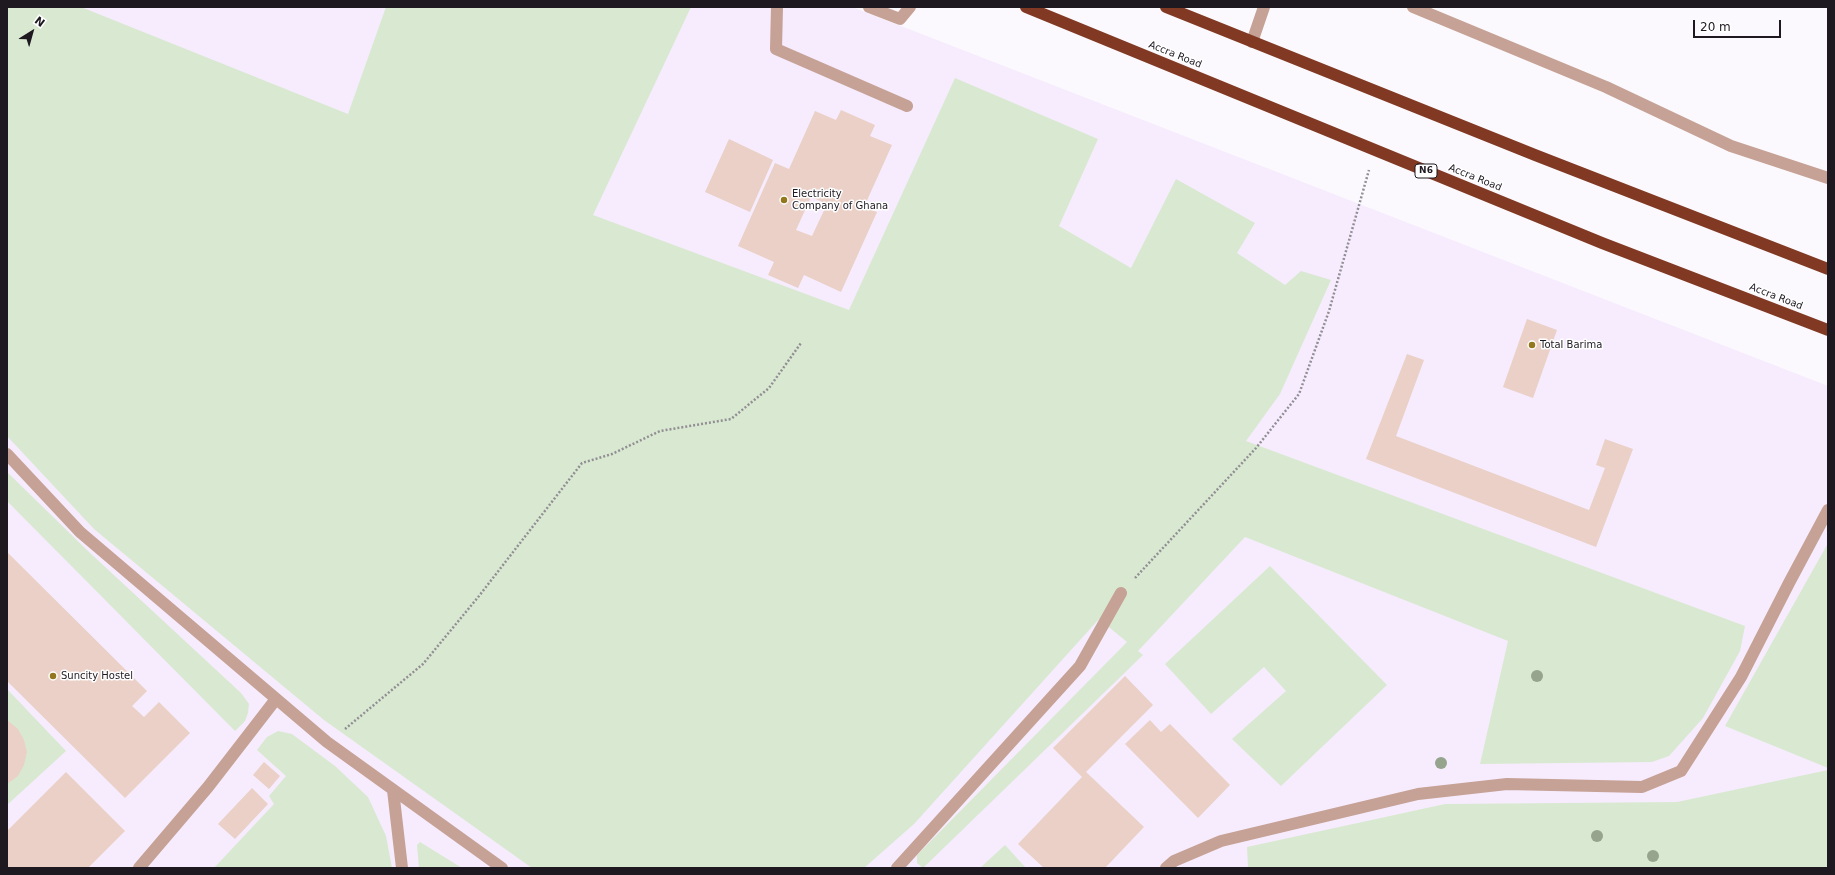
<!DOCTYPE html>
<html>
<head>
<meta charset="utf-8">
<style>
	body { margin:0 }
	#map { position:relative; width:1835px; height:875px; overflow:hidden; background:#fbf9fd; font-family:"DejaVu Sans",sans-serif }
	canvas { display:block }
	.frame { position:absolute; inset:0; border:8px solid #1e1921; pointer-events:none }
	.north { position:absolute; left:12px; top:12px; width:40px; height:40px; -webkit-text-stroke:3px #fff; paint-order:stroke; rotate:37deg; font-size:11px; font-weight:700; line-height:16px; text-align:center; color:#1e1921 }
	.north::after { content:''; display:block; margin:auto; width:14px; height:18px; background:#1e1921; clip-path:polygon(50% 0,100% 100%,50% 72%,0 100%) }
	.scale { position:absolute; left:1693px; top:20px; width:88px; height:18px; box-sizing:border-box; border:2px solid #1e1921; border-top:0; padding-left:5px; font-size:12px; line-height:14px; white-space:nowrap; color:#1e1921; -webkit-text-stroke:3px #fff; paint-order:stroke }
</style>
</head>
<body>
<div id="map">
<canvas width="1835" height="875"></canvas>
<div class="frame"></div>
<div class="north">N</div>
<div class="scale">20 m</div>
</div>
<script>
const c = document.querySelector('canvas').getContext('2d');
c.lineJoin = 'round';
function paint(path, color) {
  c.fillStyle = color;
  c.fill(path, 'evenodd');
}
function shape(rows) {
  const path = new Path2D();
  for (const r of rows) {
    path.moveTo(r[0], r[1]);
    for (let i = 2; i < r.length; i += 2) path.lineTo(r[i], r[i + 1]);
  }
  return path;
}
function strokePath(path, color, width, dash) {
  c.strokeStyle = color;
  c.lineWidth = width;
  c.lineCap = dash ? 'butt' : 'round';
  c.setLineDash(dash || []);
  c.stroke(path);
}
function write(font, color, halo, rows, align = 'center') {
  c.font = font + ' "DejaVu Sans",sans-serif';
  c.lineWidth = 3;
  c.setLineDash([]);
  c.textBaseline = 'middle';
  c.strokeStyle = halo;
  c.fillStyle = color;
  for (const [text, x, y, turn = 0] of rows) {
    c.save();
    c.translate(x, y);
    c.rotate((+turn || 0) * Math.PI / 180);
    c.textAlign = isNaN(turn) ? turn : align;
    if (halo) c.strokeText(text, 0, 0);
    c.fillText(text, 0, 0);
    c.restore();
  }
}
paint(shape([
	[7,7,852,7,1828,386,1828,868,7,868]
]), '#f6ecfd');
paint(shape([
	[7,7,81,7,348,114,386,7,691,7,593,215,849,310,955,78,1098,139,1059,226,1131,268,1176,179,1255,223,1237,253,1285,285,1301,271,1331,280,1280,394,1246,441,1745,626,1740,651,1703,718,1669,756,1652,762,1480,764,1508,641,1245,537,1138,651,1143,655,923,868,917,863,917,855,1127,642,1099,619,914,824,864,868,532,868,324,720,94,529,7,436],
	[7,472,89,552,241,693,249,704,248,713,245,721,235,731,7,501],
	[1827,545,1828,545,1828,768,1725,726],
	[1270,566,1387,685,1281,786,1232,739,1286,691,1264,667,1211,714,1165,664],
	[7,689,66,751,7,805],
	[278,731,292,734,335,766,368,797,386,836,392,868,214,868,274,804,269,796,286,776,257,750,267,737],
	[1828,770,1828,868,1248,868,1247,847,1445,804,1677,802],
	[420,842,462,868,419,868,417,845],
	[1005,845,1026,868,980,868]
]), '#d9e9d1');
paint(shape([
	[841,110,875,125,870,136,892,145,864,207,877,212,841,292,804,275,798,288,768,275,774,262,738,246,775,163,789,169,815,111,836,120],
	[811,197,827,204,812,236,796,230],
	[729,139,773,160,750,212,705,192],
	[1527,319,1557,330,1533,398,1503,387],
	[1407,354,1424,360,1396,436,1589,510,1605,468,1596,465,1605,439,1633,449,1596,547,1366,459],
	[7,552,147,691,132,706,144,717,159,702,190,733,125,798,7,681],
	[1125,676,1153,705,1086,772,1144,827,1105,868,1044,868,1018,844,1082,777,1053,748],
	[7,720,18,729,24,740,27,752,24,765,18,776,7,784],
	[1150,720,1161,732,1170,724,1230,785,1198,818,1125,744],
	[264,762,280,776,269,789,253,775],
	[66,772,125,831,88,868,7,868,7,831],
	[252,788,268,804,235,839,218,824]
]), '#ead0c6');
strokePath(shape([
	[1135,578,1256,448,1299,394,1329,311,1369,170],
	[345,729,423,664,479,596,582,463,612,454,660,431,731,419,769,388,801,343]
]), '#928e94', 2.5, [2, 2]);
strokePath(shape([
	[777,7,776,49,907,106],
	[869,7,900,19,910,7],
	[7,454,80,532,327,742,502,868],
	[393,790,402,868],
	[139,868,208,787,276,699],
	[897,868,1080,666,1121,593],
	[1166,868,1174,861,1221,841,1418,794,1507,784,1642,787,1681,771,1741,677,1789,583,1828,510]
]), '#c6a195', 12);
strokePath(shape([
	[1413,7,1606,87,1731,146,1828,178],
	[1252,42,1264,7]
]), '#c6a195', 12);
strokePath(shape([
	[1026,7,1602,243,1828,330],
	[1166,7,1535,155,1828,269]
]), '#813923', 12);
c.fillStyle = '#96a48e';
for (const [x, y] of [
	[1537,676],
	[1441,763],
	[1597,836],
	[1653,856]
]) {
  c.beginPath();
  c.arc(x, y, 6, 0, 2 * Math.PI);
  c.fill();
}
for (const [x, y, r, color] of [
	[784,200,4,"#92771d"],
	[1532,345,4,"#92771d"],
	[53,676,4,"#92771d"]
]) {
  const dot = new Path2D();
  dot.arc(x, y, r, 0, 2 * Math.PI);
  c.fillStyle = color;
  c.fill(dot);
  strokePath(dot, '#fff', 1.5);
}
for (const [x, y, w] of [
	[1426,171,22]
]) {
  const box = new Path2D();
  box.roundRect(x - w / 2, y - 7, w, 14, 3);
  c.fillStyle = '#fff';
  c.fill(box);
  strokePath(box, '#1e1921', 1);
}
write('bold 9px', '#1e1921', null, [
	["N6",1426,171]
]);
write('10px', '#1e1921', '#fff', [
	["Accra Road",1175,55,22],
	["Accra Road",1475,178,22],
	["Accra Road",1776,297,21]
]);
write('10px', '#1e1921', '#fff', [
	["Electricity",792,194],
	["Company of Ghana",792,206],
	["Total Barima",1540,345],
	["Suncity Hostel",61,676]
], 'left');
</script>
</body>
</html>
